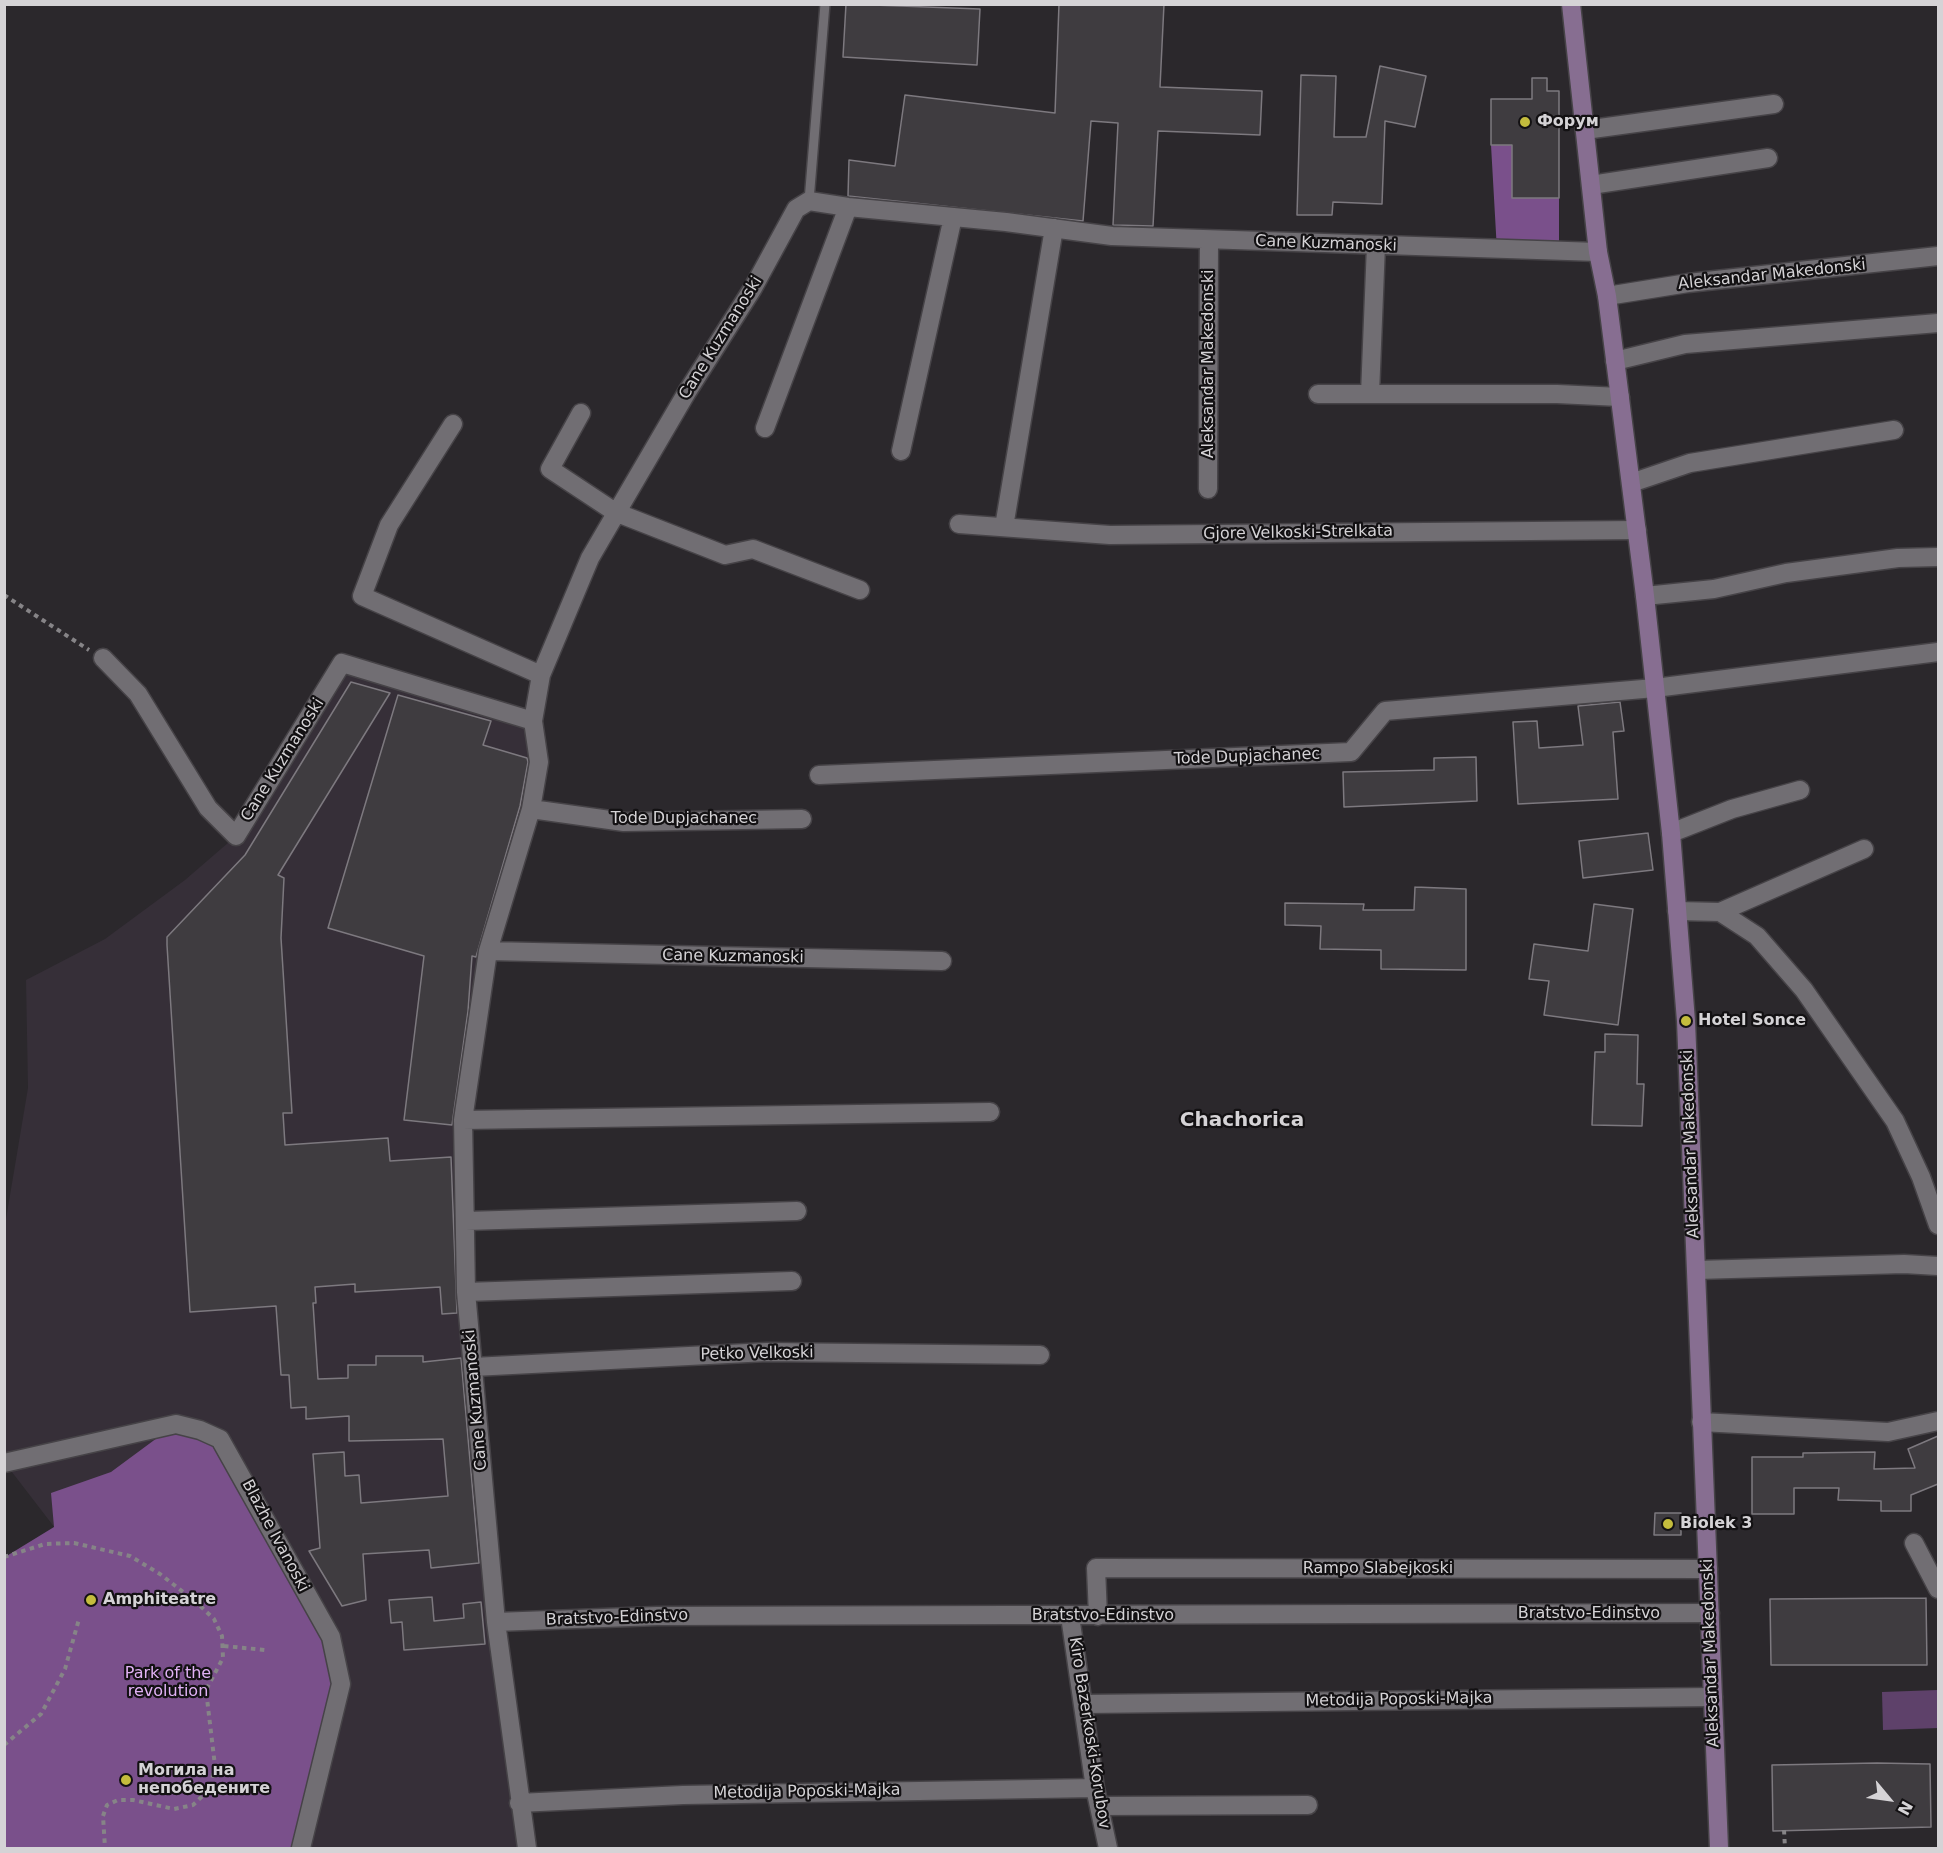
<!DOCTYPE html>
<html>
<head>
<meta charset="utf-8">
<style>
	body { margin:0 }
	#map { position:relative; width:1943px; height:1853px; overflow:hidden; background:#2b282c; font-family:"DejaVu Sans",sans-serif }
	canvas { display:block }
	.frame { position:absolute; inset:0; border:6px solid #d5d3d6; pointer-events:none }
	.north { position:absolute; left:1859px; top:1769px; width:60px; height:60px; -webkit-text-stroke:4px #131113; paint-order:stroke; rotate:119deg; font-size:16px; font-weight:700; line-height:24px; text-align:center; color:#d5d3d6 }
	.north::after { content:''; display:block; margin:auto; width:21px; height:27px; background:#d5d3d6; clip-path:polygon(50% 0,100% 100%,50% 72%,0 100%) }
</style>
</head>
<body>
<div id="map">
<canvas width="1943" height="1853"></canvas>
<div class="frame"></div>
<div class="north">N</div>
</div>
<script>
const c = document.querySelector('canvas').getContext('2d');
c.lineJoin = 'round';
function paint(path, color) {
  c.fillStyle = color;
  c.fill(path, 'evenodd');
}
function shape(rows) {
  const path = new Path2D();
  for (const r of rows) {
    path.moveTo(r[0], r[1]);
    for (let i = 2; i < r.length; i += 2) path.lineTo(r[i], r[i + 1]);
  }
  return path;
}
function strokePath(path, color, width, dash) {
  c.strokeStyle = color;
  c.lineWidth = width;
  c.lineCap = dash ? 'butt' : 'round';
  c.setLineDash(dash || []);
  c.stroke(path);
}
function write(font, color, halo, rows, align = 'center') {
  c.font = font + ' "DejaVu Sans",sans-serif';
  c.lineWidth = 4.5;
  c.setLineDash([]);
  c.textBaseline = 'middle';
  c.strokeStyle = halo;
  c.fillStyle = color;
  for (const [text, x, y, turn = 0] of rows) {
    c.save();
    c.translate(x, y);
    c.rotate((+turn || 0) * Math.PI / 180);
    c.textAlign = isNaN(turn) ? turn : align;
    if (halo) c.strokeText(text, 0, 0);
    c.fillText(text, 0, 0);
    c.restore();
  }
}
paint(shape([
	[342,663,533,721,539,762,475,1033,466,1221,527,1848,301,1848,5,1463,5,1225,28,1088,26,980,105,939,185,880,236,836]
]), '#362f38');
paint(shape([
	[1938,1690,1938,1728,1883,1730,1882,1692]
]), '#5e416a');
paint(shape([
	[1491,145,1512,145,1559,198,1559,251,1497,251],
	[176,1424,220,1439,299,1581,341,1684,301,1848,5,1848,5,1557,54,1527,51,1493,111,1472]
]), '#7a508b');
const building = shape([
	[846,4,980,9,977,65,843,57,846,4],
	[1059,4,1164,4,1160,87,1262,91,1260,135,1158,131,1153,226,1113,225,1118,123,1091,121,1083,221,848,196,849,160,895,166,905,95,1055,113,1059,4],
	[1380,66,1426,76,1415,127,1385,121,1382,204,1333,202,1332,215,1297,215,1301,75,1336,76,1334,137,1366,137,1380,66],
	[1532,78,1547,78,1547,91,1559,91,1559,198,1512,198,1512,145,1491,145,1491,99,1532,99,1532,78],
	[351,682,390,693,278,875,284,878,281,938,292,1113,283,1113,285,1145,388,1138,390,1161,451,1157,457,1313,442,1314,440,1287,355,1292,355,1284,315,1287,316,1303,313,1303,318,1379,348,1378,348,1365,376,1365,376,1356,423,1356,423,1362,461,1358,479,1563,431,1568,429,1550,363,1554,366,1600,342,1606,309,1551,320,1548,313,1454,344,1452,345,1476,359,1475,361,1503,448,1496,443,1439,349,1441,349,1416,306,1419,306,1407,291,1408,289,1375,281,1375,276,1306,190,1312,167,945,167,937,245,855,351,682],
	[398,695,491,721,483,745,527,758,528,762,520,806,476,957,472,956,468,1011,452,1125,404,1120,424,956,328,928,398,695],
	[1620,702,1624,731,1613,732,1618,799,1518,804,1513,722,1537,721,1539,748,1583,745,1578,706,1620,702],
	[1476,757,1477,801,1344,807,1343,772,1434,770,1434,758,1476,757],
	[1648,833,1653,870,1583,878,1579,841,1648,833],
	[1415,887,1466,889,1466,970,1381,969,1381,950,1320,949,1321,926,1285,925,1285,903,1364,904,1363,910,1414,910,1415,887],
	[1594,904,1633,909,1618,1025,1544,1015,1549,981,1529,979,1534,944,1588,951,1594,904],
	[1605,1034,1638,1035,1637,1084,1644,1084,1642,1126,1592,1125,1595,1052,1605,1052,1605,1034],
	[1938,1436,1938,1484,1911,1495,1911,1511,1881,1511,1881,1501,1838,1500,1839,1488,1794,1488,1794,1514,1752,1514,1752,1457,1803,1457,1803,1453,1875,1452,1874,1469,1915,1468,1908,1449,1938,1436],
	[1655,1513,1681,1513,1681,1535,1654,1535,1655,1513],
	[432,1597,434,1621,464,1618,463,1604,481,1602,485,1644,404,1650,402,1622,391,1623,389,1600,432,1597],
	[1926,1598,1927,1665,1771,1665,1770,1599,1926,1598],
	[1877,1763,1930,1764,1931,1827,1773,1831,1772,1765,1877,1763]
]);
paint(building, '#3f3c40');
strokePath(building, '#7d797f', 1.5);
const lane = shape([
	[809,201,825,4]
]);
const street = shape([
	[1585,130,1774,104],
	[1591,185,1768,158],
	[1607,296,1688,283,1938,256],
	[1615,361,1685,344,1938,323],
	[1318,394,1557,394,1620,397],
	[1370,394,1376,245],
	[581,413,550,469,615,512,725,555,753,549,860,590],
	[453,424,389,525,362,596,541,675],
	[765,428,848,207],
	[901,451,953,217],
	[1631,483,1690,463,1894,430],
	[1208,489,1209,240],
	[959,524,1110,535,1637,530],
	[1004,527,1054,228],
	[1645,596,1714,589,1786,573,1898,558,1938,557],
	[103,658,138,694,208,808,236,836,342,663,533,721],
	[819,775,1351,752,1385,711,1655,688,1938,652],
	[531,809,624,822,802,819],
	[1671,833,1732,809,1800,790],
	[1677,911,1720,912,1757,936,1804,990,1895,1121,1921,1177,1938,1225],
	[1720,912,1864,849],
	[488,951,942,961],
	[463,1120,990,1112],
	[466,1221,797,1211],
	[1697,1270,1904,1264,1938,1266],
	[466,1292,792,1281],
	[473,1367,767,1352,1040,1355],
	[1701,1422,1888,1432,1938,1421],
	[4,1463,176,1424,200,1430,220,1439,331,1637,341,1684,301,1848],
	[1914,1543,1938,1589],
	[1070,1616,1095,1788,1108,1848],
	[1098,1616,1096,1568,1708,1569],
	[496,1622,657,1616,1710,1613],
	[1085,1704,1713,1697],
	[519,1803,683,1795,1095,1788],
	[1099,1806,1308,1805],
	[527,1848,496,1622,466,1292,463,1120,488,951,531,809,539,762,533,721,541,675,590,558,687,392,753,288,796,209,809,201,848,207,1006,222,1112,236,1598,252]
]);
const secondary = shape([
	[1571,4,1598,252,1607,296,1645,596,1671,833,1686,1021,1719,1848]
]);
strokePath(lane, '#464347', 12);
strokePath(street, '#464347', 21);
strokePath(secondary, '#464347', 21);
strokePath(shape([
	[4,595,89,650],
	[4,1557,45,1544,74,1543,130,1556,160,1574,196,1602,214,1619,222,1636,223,1658,206,1690,215,1766,210,1789,193,1805,174,1809,133,1800,118,1800,107,1805,103,1816,105,1848],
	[224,1646,265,1650],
	[4,1745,41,1714,65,1669,79,1619],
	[1784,1830,1785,1848]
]), '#868487', 4, [4.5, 4.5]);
strokePath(lane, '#716e73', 9);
strokePath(street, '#716e73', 18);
strokePath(secondary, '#876e91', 18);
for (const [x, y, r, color] of [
	[1525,122,6,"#c4bc3d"],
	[1686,1021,6,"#c4bc3d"],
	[1668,1524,6,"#c4bc3d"],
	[91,1600,6,"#c4bc3d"],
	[126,1780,6,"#c4bc3d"]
]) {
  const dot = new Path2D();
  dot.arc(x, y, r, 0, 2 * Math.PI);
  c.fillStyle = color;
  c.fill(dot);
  strokePath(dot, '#131113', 2);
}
write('bold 16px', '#d5d3d6', '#131113', [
	["Форум",1537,122],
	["Hotel Sonce",1698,1021],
	["Biolek 3",1680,1524],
	["Amphiteatre",103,1600],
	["Могила на",138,1771],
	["непобедените",138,1789]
], 'left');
write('16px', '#d5d3d6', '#131113', [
	["Cane Kuzmanoski",1326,244,2],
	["Aleksandar Makedonski",1772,275,-6],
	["Cane Kuzmanoski",721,338,-58],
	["Aleksandar Makedonski",1209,364,-90],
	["Gjore Velkoski-Strelkata",1298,533,-1],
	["Tode Dupjachanec",1247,757,-2],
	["Cane Kuzmanoski",283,760,-58],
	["Tode Dupjachanec",684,819],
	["Cane Kuzmanoski",733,957,1],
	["Aleksandar Makedonski",1691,1144,-92],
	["Petko Velkoski",757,1354,-1],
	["Cane Kuzmanoski",476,1400,-95],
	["Blazhe Ivanoski",275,1536,62],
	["Rampo Slabejkoski",1378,1569],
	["Bratstvo-Edinstvo",1589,1614],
	["Bratstvo-Edinstvo",1103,1616],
	["Bratstvo-Edinstvo",617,1618,-2],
	["Aleksandar Makedonski",1711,1653,-92],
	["Metodija Poposki-Majka",1399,1700,-1],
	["Kiro Bazerkoski-Korubov",1089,1733,81],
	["Metodija Poposki-Majka",807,1792,-1]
]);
write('16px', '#e1b1f5', '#131113', [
	["Park of the",168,1674],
	["revolution",168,1692]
]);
write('bold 20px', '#d5d3d6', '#131113', [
	["Chachorica",1242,1121]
]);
</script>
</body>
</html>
